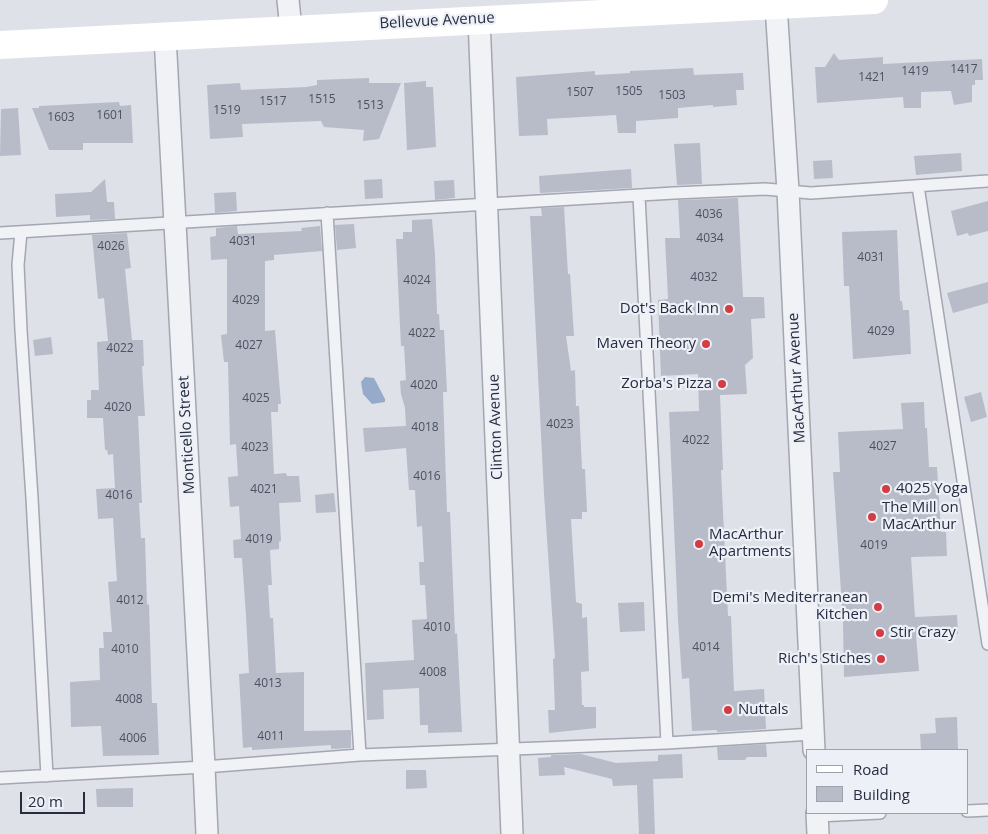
<!DOCTYPE html>
<html>
<head>
<meta charset="utf-8">
<style>
	body { margin:0 }
	#map { position:relative; width:988px; height:834px; overflow:hidden; background:#dee1e8; font-family:"Open Sans",sans-serif }
	canvas { display:block }
	.legend { position:absolute; left:806px; top:749px; width:162px; height:65px; box-sizing:border-box; background:#edf0f6; border:1px solid #9da2ad; margin:0; padding:6px 9px; list-style:none; font-size:15px; color:#262d40 }
	.legend li { display:flex; align-items:center; gap:10px; height:25px }
	.legend b { width:25px; border:1px solid #9da2ad }
	.scale { position:absolute; left:20px; top:792px; width:65px; height:22px; box-sizing:border-box; border:2px solid #262d40; border-top:0; padding-left:6px; font-size:15px; line-height:18px; white-space:nowrap; color:#262d40; -webkit-text-stroke:4px #edf0f6; paint-order:stroke }
</style>
</head>
<body>
<div id="map">
<canvas width="988" height="834"></canvas>
<ul class="legend">
<li><b style="height:6px;background:#fff"></b>Road</li>
<li><b style="height:14px;background:#b8bcc8"></b>Building</li>
</ul>
<div class="scale">20 m</div>
</div>
<script>
const c = document.querySelector('canvas').getContext('2d');
c.lineJoin = 'round';
function paint(path, color) {
  c.fillStyle = color;
  c.fill(path, 'evenodd');
}
function shape(rows) {
  const path = new Path2D();
  for (const r of rows) {
    path.moveTo(r[0], r[1]);
    for (let i = 2; i < r.length; i += 2) path.lineTo(r[i], r[i + 1]);
  }
  return path;
}
function strokePath(path, color, width, dash) {
  c.strokeStyle = color;
  c.lineWidth = width;
  c.lineCap = dash ? 'butt' : 'round';
  c.setLineDash(dash || []);
  c.stroke(path);
}
function write(font, color, halo, rows, align = 'center') {
  c.font = font + ' "Open Sans",sans-serif';
  c.lineWidth = 4.5;
  c.setLineDash([]);
  c.textBaseline = 'middle';
  c.strokeStyle = halo;
  c.fillStyle = color;
  for (const [text, x, y, turn = 0] of rows) {
    c.save();
    c.translate(x, y);
    c.rotate((+turn || 0) * Math.PI / 180);
    c.textAlign = isNaN(turn) ? turn : align;
    if (halo) c.strokeText(text, 0, 0);
    c.fillText(text, 0, 0);
    c.restore();
  }
}
paint(shape([
	[365,377,374,378,385,399,385,402,372,404,363,394,361,382]
]), '#96abca');
paint(shape([
	[834,53,839,60,883,57,883,64,982,59,983,80,975,80,975,85,972,85,972,102,954,105,951,91,921,92,921,108,904,108,903,97,817,103,815,67,825,67],
	[693,68,694,75,743,73,744,90,736,90,737,105,713,107,713,105,678,108,678,118,636,121,636,133,618,133,616,115,547,119,548,135,519,136,516,77,595,71,595,75,630,73,630,71],
	[369,78,369,83,401,83,379,139,363,141,364,130,324,127,321,121,242,124,243,137,210,139,207,85,240,83,241,90,306,87,317,85,317,80],
	[426,81,426,87,433,87,436,147,407,150,404,83],
	[119,102,120,106,131,105,133,143,83,143,83,150,49,150,32,108,39,108,39,106],
	[18,108,21,155,0,156,1,109],
	[700,143,702,184,677,185,674,144],
	[961,153,962,171,916,175,914,156],
	[832,160,833,178,814,179,813,161],
	[631,169,632,188,540,193,539,176],
	[105,179,107,202,114,202,115,219,90,220,90,215,56,217,55,194,91,192],
	[382,179,383,198,365,199,364,180],
	[454,180,455,198,435,200,434,181],
	[236,192,237,211,215,213,214,193],
	[738,198,743,297,764,297,765,318,751,319,753,358,745,365,747,394,720,395,723,470,721,470,728,616,731,616,734,691,764,689,766,729,717,732,717,730,692,731,689,678,682,679,678,620,669,412,699,411,698,374,661,376,658,300,668,299,665,238,680,238,678,200],
	[988,201,988,231,969,236,968,233,957,236,951,211],
	[564,207,568,274,570,274,574,336,566,336,571,371,575,370,576,406,579,406,582,469,585,469,587,512,582,512,582,519,571,519,576,602,582,604,582,618,587,617,589,671,581,672,582,705,584,705,584,707,596,707,596,728,549,733,548,710,555,710,553,659,555,658,544,494,530,216,542,216,541,208],
	[432,219,435,255,437,314,439,314,440,330,444,330,447,392,443,392,447,512,450,512,455,634,457,633,462,732,428,733,428,725,420,725,419,688,383,690,384,719,367,720,365,663,414,660,412,620,427,619,425,585,420,585,419,562,424,562,422,526,417,527,415,490,409,490,406,448,365,452,363,428,406,426,405,408,401,394,400,381,406,380,404,346,401,346,400,327,396,239,403,239,403,232,412,232,412,220],
	[354,224,356,248,337,250,335,225],
	[237,226,238,234,302,231,301,228,320,226,322,251,274,255,274,260,265,261,265,331,275,330,281,404,278,404,278,412,271,412,274,474,286,473,287,476,299,476,301,502,279,503,281,541,279,542,279,549,270,550,272,585,268,585,270,618,273,618,276,673,304,672,304,731,351,730,351,748,331,749,331,745,252,750,252,747,243,748,239,674,249,673,246,616,242,558,234,558,233,540,241,539,239,506,230,507,228,477,238,476,236,444,230,445,228,362,224,362,221,335,227,334,227,259,211,260,210,237,216,236,216,228],
	[897,230,900,301,902,301,903,310,909,310,911,354,853,359,849,286,844,286,842,232],
	[127,233,131,268,125,269,132,340,143,340,144,366,142,366,145,416,138,416,142,503,139,503,141,538,145,538,147,605,149,604,152,703,157,703,159,755,103,756,101,726,71,727,70,682,100,680,99,648,104,648,103,632,112,632,108,582,117,581,113,518,98,519,96,489,115,488,113,454,108,455,107,450,105,450,103,418,87,418,87,400,91,400,91,390,99,390,97,342,108,341,104,298,98,299,92,235],
	[988,282,988,303,953,313,947,293],
	[51,337,53,354,35,356,33,340],
	[981,392,987,417,971,422,964,397],
	[924,402,925,428,927,428,929,467,937,467,941,532,946,532,947,556,911,557,915,617,957,615,958,634,916,635,919,671,844,677,843,622,833,472,840,472,838,432,903,429,901,403],
	[334,493,336,512,316,513,315,495],
	[644,602,645,631,620,632,618,603],
	[957,717,958,750,921,750,920,734,936,733,935,718],
	[766,744,767,757,747,757,745,760,718,760,717,747],
	[581,754,616,763,658,761,658,755,682,754,683,778,653,779,655,834,639,834,637,785,613,786,612,779,564,767,565,775,539,776,538,758,551,757,551,755],
	[406,770,426,770,427,788,406,789],
	[133,788,133,807,97,807,96,789]
]), '#b8bcc8');
const lane = shape([
	[918,186,988,644],
	[639,196,667,743],
	[327,213,360,755],
	[21,232,18,265,21,330,32,498,47,776],
	[0,233,674,193,765,189,811,193,988,181],
	[0,778,204,767,360,755,667,743,813,734],
	[967,811,988,810],
	[817,816,880,813]
]);
const street = shape([
	[288,0,291,29],
	[776,5,788,191,814,750],
	[479,19,512,834],
	[165,36,204,767,207,834],
	[817,813,818,834]
]);
strokePath(lane, '#a3a7b2', 14);
strokePath(street, '#a3a7b2', 24);
strokePath(lane, '#f1f2f6', 11);
strokePath(street, '#f1f2f6', 21);
strokePath(shape([
	[0,45,874,0]
]), '#fff', 28);
for (const [x, y, r, color] of [
	[729,309,5,"#d53b43"],
	[706,344,5,"#d53b43"],
	[722,384,5,"#d53b43"],
	[886,489,5,"#d53b43"],
	[872,517,5,"#d53b43"],
	[699,544,5,"#d53b43"],
	[878,607,5,"#d53b43"],
	[880,633,5,"#d53b43"],
	[881,659,5,"#d53b43"],
	[728,710,5,"#d53b43"]
]) {
  const dot = new Path2D();
  dot.arc(x, y, r, 0, 2 * Math.PI);
  c.fillStyle = color;
  c.fill(dot);
  strokePath(dot, '#edf0f6', 2);
}
write('12px', '#4a5162', null, [
	["1417",964,70],
	["1419",915,72],
	["1421",872,78],
	["1505",629,92],
	["1507",580,93],
	["1503",672,96],
	["1515",322,100],
	["1517",273,102],
	["1513",370,106],
	["1519",227,111],
	["1601",110,116],
	["1603",61,118],
	["4036",709,215],
	["4034",710,239],
	["4031",243,242],
	["4026",111,247],
	["4031",871,258],
	["4032",704,278],
	["4024",417,281],
	["4029",246,301],
	["4029",881,332],
	["4022",422,334],
	["4027",249,346],
	["4022",120,349],
	["4020",424,386],
	["4025",256,399],
	["4020",118,408],
	["4023",560,425],
	["4018",425,428],
	["4022",696,441],
	["4027",883,447],
	["4023",255,448],
	["4016",427,477],
	["4021",264,490],
	["4016",119,496],
	["4019",259,540],
	["4019",874,546],
	["4012",130,601],
	["4010",437,628],
	["4014",706,648],
	["4010",125,650],
	["4008",433,673],
	["4013",268,684],
	["4008",129,700],
	["4011",271,737],
	["4006",133,739]
]);
write('15px', '#262d40', '#edf0f6', [
	["Bellevue Avenue",437,21,-3],
	["MacArthur Avenue",797,378,-93],
	["Clinton Avenue",496,427,-92],
	["Monticello Street",187,435,-93]
]);
write('15px', '#262d40', '#edf0f6', [
	["Dot's Back Inn",719,309],
	["Maven Theory",696,344],
	["Zorba's Pizza",712,384],
	["4025 Yoga",896,489,"left"],
	["The Mill on",882,508,"left"],
	["MacArthur",882,525,"left"],
	["MacArthur",709,535,"left"],
	["Apartments",709,552,"left"],
	["Demi's Mediterranean",868,598],
	["Kitchen",868,615],
	["Stir Crazy",890,633,"left"],
	["Rich's Stiches",871,659],
	["Nuttals",738,710,"left"]
], 'right');
</script>
</body>
</html>
